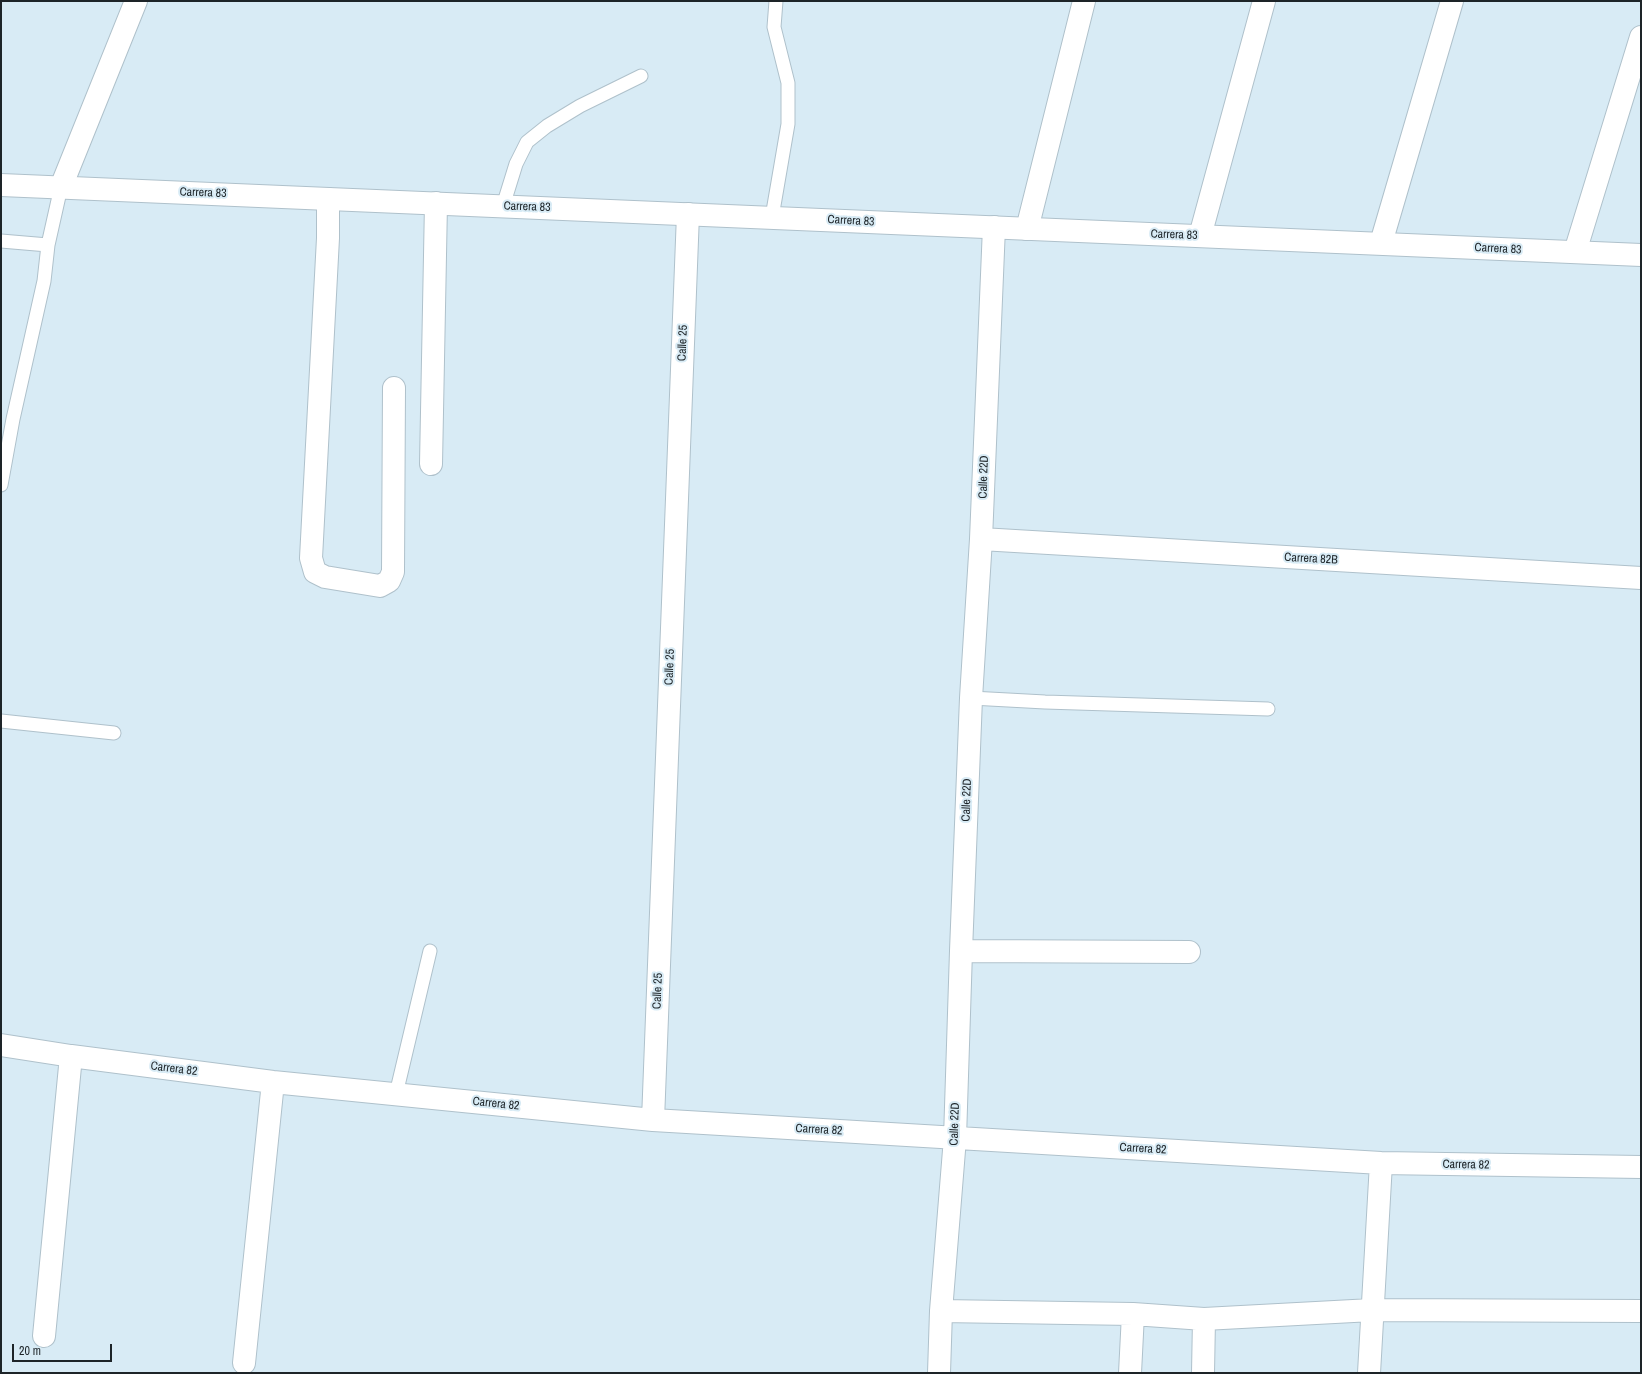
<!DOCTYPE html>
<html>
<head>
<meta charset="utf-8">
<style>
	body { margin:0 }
	#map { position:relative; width:1642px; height:1374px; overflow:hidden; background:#d8ebf5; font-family:"Archivo Narrow",sans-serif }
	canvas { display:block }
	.frame { position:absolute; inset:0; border:2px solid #1d2428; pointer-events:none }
	.scale { position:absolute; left:12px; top:1344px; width:100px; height:18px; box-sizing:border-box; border:2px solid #1d2428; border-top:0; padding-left:5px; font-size:12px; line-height:14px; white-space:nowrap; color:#1d2428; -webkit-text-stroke:3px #d8ebf5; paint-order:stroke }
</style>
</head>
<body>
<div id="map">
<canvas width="1642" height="1374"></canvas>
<div class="frame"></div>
<div class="scale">20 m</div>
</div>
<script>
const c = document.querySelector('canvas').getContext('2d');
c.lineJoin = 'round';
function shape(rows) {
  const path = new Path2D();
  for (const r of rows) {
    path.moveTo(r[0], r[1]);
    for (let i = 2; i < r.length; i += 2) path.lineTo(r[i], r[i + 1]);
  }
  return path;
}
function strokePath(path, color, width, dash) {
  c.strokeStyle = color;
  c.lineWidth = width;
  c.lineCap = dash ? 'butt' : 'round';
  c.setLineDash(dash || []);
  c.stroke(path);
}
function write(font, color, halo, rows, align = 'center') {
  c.font = font + ' "Archivo Narrow",sans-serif';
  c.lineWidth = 4;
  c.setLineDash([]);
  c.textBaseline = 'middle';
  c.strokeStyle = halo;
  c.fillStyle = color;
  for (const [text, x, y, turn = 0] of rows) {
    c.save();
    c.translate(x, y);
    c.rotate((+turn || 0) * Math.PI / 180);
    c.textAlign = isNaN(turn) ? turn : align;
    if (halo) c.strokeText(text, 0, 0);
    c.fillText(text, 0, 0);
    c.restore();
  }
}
const service = shape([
	[503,206,516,164,527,142,547,126,580,106,641,76],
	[772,217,788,124,788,83,774,27,776,1],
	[1,241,48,245],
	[1,485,13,419,44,281,48,245,61,187],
	[971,698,1045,702,1268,709],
	[1,721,114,733],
	[396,1094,430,951]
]);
const minor = shape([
	[61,187,136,1],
	[328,199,328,238,311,558,315,572,325,577,380,586,389,581,393,572,394,388],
	[1027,229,1084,1],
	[1200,236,1264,1],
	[1381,243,1452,1],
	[1575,252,1641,37],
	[431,464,436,203],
	[981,539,1641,578],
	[961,951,1189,952],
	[1,1045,71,1056,273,1082,653,1120,1381,1163,1641,1167],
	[653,1120,688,214],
	[941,1311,1133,1314,1204,1319,1372,1310,1641,1311],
	[44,1336,71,1056],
	[244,1363,273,1082],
	[939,1373,941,1311,955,1138,961,951,971,698,981,539,994,227],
	[1130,1373,1133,1314],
	[1203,1373,1204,1319],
	[1369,1373,1381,1163]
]);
const tertiary = shape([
	[1,185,1641,255]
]);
strokePath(service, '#afc1cb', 15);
strokePath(minor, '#afc1cb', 24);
strokePath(tertiary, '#afc1cb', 24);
strokePath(service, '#fff', 13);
strokePath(minor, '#fff', 22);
strokePath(tertiary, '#fff', 22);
write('12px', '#1d2428', '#d8ebf5', [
	["Carrera 83",203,193,2],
	["Carrera 83",527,207,2],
	["Carrera 83",851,221,3],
	["Carrera 83",1174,235,2],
	["Carrera 83",1498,249,3],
	["Calle 25",683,343,-88],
	["Calle 22D",984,477,-88],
	["Carrera 82B",1311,559,3],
	["Calle 25",670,667,-88],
	["Calle 22D",967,800,-88],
	["Calle 25",658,991,-88],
	["Carrera 82",174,1069,7],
	["Carrera 82",496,1104,6],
	["Calle 22D",955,1124,-88],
	["Carrera 82",819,1130,3],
	["Carrera 82",1143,1149,3],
	["Carrera 82",1466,1165,1]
]);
</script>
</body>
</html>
